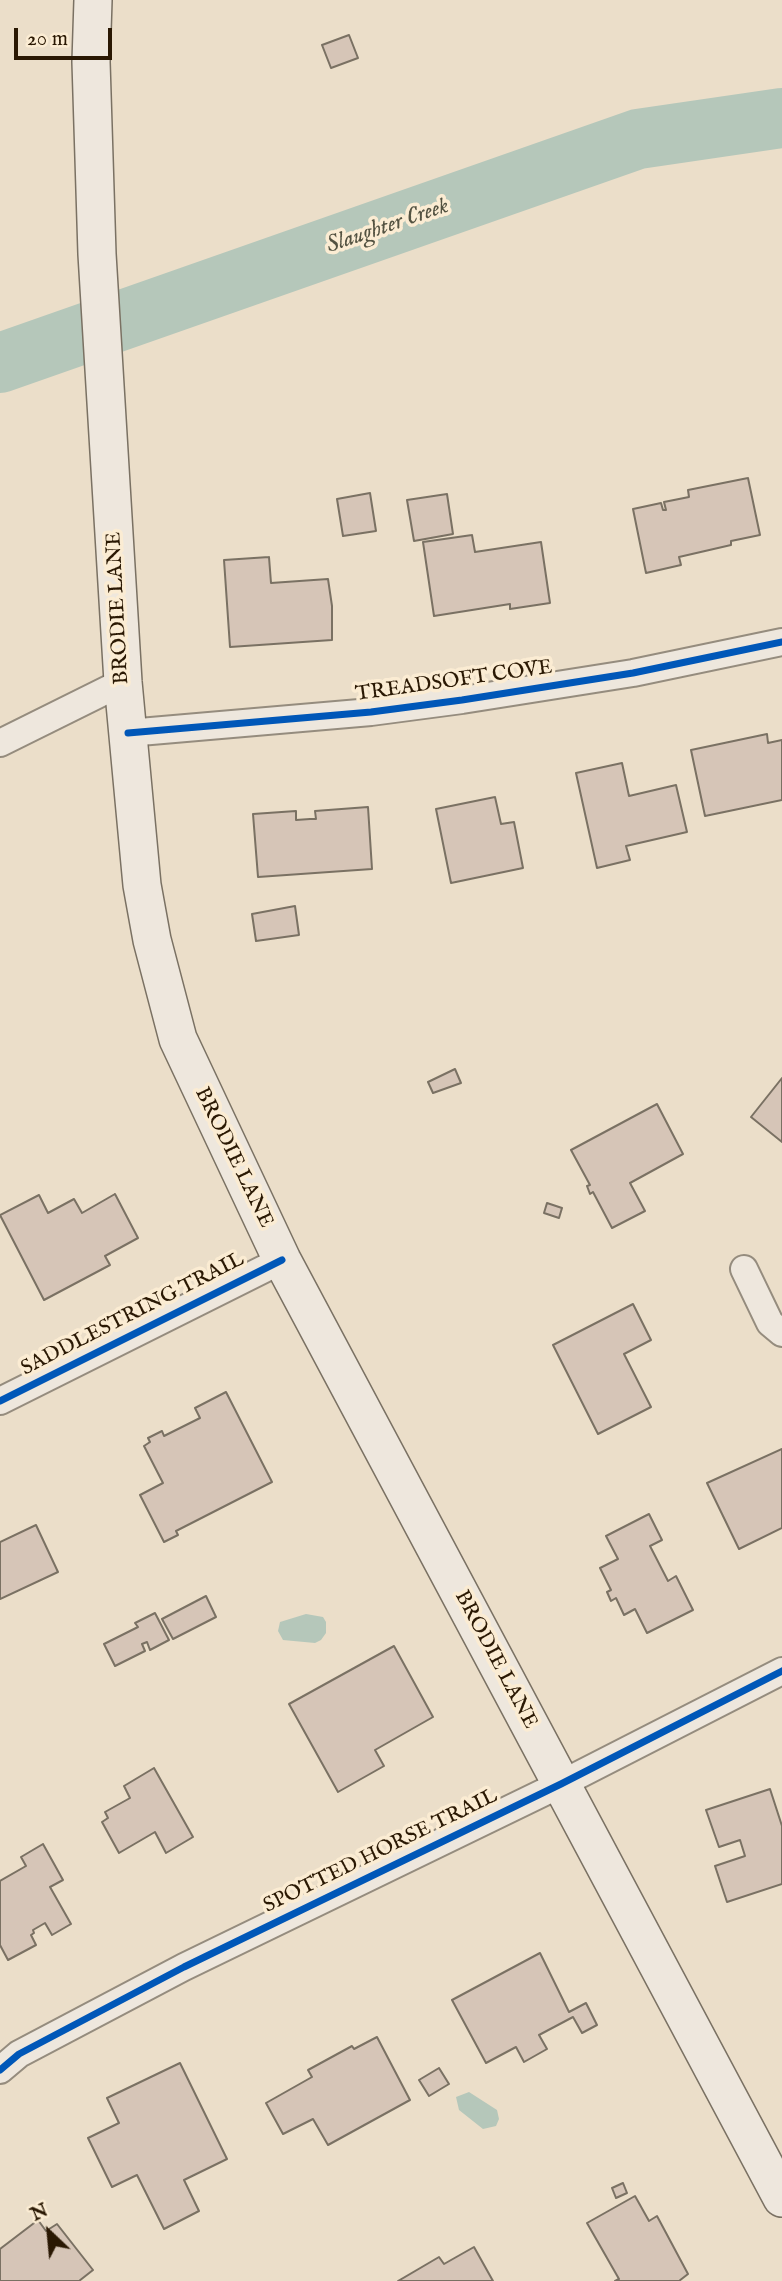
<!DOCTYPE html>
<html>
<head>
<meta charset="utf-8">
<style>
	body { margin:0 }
	#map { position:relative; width:782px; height:2281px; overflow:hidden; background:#ebdec9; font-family:"IM FELL English",serif }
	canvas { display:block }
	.north { position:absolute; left:14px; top:2197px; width:70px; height:70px; -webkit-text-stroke:5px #fbecd3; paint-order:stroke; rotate:334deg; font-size:19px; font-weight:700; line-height:28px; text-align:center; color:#2a1803 }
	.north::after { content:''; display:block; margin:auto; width:24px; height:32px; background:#2a1803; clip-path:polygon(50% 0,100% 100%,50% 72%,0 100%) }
	.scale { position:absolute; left:14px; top:28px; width:98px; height:32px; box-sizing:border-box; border:4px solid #2a1803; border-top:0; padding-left:9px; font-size:21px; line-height:24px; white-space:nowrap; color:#2a1803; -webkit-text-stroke:5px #fbecd3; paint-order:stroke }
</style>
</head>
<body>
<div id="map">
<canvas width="782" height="2281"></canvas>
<div class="north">N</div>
<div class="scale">20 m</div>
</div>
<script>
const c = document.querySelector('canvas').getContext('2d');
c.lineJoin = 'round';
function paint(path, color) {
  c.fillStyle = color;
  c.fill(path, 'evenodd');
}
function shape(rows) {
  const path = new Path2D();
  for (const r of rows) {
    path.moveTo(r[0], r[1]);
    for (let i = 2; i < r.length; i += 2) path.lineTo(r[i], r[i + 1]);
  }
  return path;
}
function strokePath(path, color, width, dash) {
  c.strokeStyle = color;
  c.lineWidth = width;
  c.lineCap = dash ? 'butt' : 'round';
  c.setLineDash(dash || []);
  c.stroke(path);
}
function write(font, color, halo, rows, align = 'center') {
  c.font = font + ' "IM FELL English",serif';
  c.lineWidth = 7;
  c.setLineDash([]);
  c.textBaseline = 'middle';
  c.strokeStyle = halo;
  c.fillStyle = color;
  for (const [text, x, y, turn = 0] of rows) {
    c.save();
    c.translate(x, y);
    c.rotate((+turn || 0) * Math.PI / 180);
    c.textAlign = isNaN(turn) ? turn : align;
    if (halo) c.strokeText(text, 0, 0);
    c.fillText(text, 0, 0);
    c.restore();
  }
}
paint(shape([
	[306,1614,323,1617,326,1622,326,1633,321,1640,315,1643,283,1640,278,1631,280,1622],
	[469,2092,497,2110,499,2119,496,2126,483,2129,459,2110,456,2097]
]), '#b5c7ba');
strokePath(shape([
	[0,363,638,139,782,118]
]), '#b5c7ba', 60);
const building = shape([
	[349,35,358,58,331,68,322,45,349,35],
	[748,478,760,535,731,541,731,545,679,557,681,565,646,573,633,509,661,503,663,510,666,510,664,502,689,497,688,490,748,478],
	[370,493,376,531,343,536,337,499,370,493],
	[447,494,453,534,414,541,407,500,447,494],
	[472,535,475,552,541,542,550,603,510,609,510,604,434,616,423,542,472,535],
	[269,557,271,583,328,579,332,606,332,640,230,647,224,560,269,557],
	[767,734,768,743,782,740,782,800,705,816,691,750,767,734],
	[622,763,629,796,676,785,687,832,626,846,630,860,597,868,576,773,622,763],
	[495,797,501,824,514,822,523,868,451,883,436,809,495,797],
	[368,807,372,869,258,877,253,814,296,811,296,820,310,819,316,819,315,811,368,807],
	[295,906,299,935,256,941,252,914,295,906],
	[455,1069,461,1083,433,1093,428,1082,455,1069],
	[782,1078,782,1142,751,1117,782,1078],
	[657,1104,683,1154,630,1183,645,1211,612,1228,593,1192,590,1194,587,1186,590,1185,571,1150,657,1104],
	[115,1194,138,1238,105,1256,110,1265,44,1300,0,1215,39,1195,48,1213,74,1199,82,1213,115,1194],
	[547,1203,562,1208,559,1218,544,1213,547,1203],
	[633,1304,651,1340,624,1354,651,1407,598,1434,553,1345,633,1304],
	[226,1392,272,1482,176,1531,178,1535,164,1542,140,1495,163,1483,144,1446,150,1442,148,1438,162,1431,164,1436,200,1418,195,1408,226,1392],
	[782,1449,782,1528,739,1549,707,1483,782,1449],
	[649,1514,662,1540,650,1546,668,1581,676,1576,693,1610,647,1633,635,1609,624,1615,616,1598,611,1601,607,1592,611,1590,600,1568,618,1559,606,1536,649,1514],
	[36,1525,58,1572,0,1599,0,1542,36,1525],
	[206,1596,216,1617,173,1639,162,1619,206,1596],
	[155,1613,169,1640,150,1650,147,1642,142,1644,145,1651,115,1666,104,1644,138,1627,135,1623,155,1613],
	[394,1646,433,1717,375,1750,384,1766,338,1792,289,1704,394,1646],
	[154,1768,193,1837,166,1853,155,1832,119,1853,102,1822,108,1818,105,1812,130,1798,124,1786,154,1768],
	[770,1789,782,1826,782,1884,727,1902,715,1866,745,1856,740,1840,719,1847,706,1810,770,1789],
	[43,1844,63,1880,50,1887,71,1924,52,1935,45,1923,33,1930,34,1933,31,1935,36,1945,8,1960,0,1945,0,1881,26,1866,21,1857,43,1844],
	[540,1953,569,2012,586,2003,597,2025,582,2033,573,2017,539,2035,547,2049,524,2062,516,2047,486,2063,452,2000,540,1953],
	[377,2037,410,2100,328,2145,313,2119,283,2134,266,2103,312,2077,308,2070,352,2046,354,2049,377,2037],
	[180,2063,227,2159,184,2180,199,2211,164,2229,137,2175,112,2187,88,2138,119,2123,107,2098,180,2063],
	[439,2068,449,2084,429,2096,419,2080,439,2068],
	[623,2183,627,2193,616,2198,612,2188,623,2183],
	[635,2196,649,2221,657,2216,688,2274,679,2281,615,2281,619,2279,587,2223,635,2196],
	[38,2220,46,2231,57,2224,93,2270,79,2281,0,2281,0,2249,38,2220],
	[474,2247,493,2281,398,2281,439,2257,444,2264,474,2247]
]);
paint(building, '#d6c5b7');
strokePath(building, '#7a7163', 2);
const street = shape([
	[128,733,371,712,462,700,633,673,782,642],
	[0,743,123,682],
	[744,1269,770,1323,782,1333],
	[0,1401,282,1260],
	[0,2070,19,2054,184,1967,561,1784,782,1671]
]);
const secondary = shape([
	[93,0,91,62,97,254,123,682,142,885,152,940,178,1039,282,1260,782,2198]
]);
strokePath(street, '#958c7e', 30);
strokePath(secondary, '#7a7163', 40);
strokePath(street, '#eee7dd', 26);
strokePath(secondary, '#eee7dd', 37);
strokePath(shape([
	[128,733,371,712,462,700,633,673,782,642],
	[0,1401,282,1260],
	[0,2070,19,2054,184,1967,561,1784,782,1671]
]), '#0057b8', 7);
write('21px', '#2a1803', '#fbecd3', [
	["BRODIE LANE",119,608,-93],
	["TREADSOFT COVE",454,682,-8],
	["BRODIE LANE",233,1158,64],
	["SADDLESTRING TRAIL",133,1315,-27],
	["BRODIE LANE",495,1660,62],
	["SPOTTED HORSE TRAIL",381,1852,-26]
]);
write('italic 23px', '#535241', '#fbecd3', [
	["Slaughter Creek",388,227,-19]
]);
</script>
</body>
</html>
